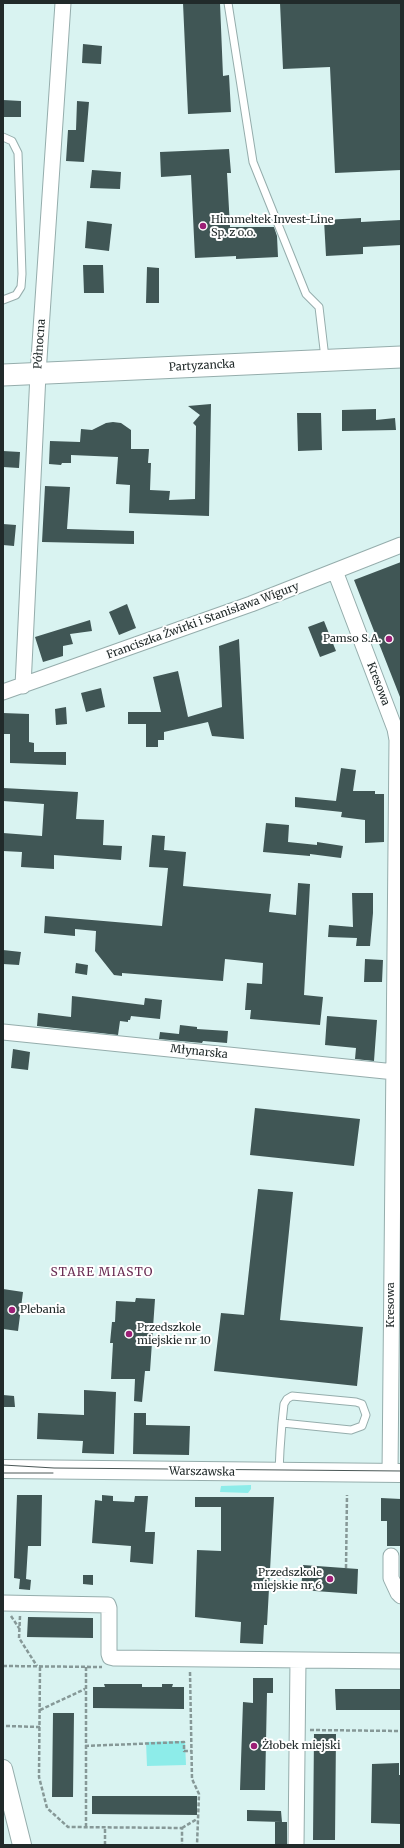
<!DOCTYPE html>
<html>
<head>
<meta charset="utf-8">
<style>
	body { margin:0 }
	#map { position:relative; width:404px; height:1848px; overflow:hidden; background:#d9f3f1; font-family:Merriweather,serif }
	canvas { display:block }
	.frame { position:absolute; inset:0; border:4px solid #212a2a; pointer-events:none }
</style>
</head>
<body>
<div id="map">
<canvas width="404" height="1848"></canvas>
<div class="frame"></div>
</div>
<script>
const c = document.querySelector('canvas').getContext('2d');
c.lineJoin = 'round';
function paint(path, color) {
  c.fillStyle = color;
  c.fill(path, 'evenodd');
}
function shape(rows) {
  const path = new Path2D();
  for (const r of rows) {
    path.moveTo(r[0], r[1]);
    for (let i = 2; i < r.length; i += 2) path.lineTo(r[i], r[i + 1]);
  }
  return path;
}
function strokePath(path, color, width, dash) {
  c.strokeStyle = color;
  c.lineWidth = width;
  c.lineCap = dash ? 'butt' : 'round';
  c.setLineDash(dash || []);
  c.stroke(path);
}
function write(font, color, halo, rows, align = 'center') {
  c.font = font + ' Merriweather,serif';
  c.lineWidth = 4;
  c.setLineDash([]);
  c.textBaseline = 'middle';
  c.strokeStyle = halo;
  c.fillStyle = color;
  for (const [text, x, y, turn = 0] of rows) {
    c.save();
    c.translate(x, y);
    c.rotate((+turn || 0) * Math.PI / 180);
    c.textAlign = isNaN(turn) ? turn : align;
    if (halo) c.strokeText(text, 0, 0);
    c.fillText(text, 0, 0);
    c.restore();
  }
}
paint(shape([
	[251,1485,251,1489,248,1493,220,1492,221,1486],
	[185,1741,186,1765,147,1766,146,1742]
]), '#8dece9');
paint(shape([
	[183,3,220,3,223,76,229,75,231,112,188,114],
	[280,3,401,3,401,170,335,173,330,67,283,69],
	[83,44,102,46,101,64,82,63],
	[3,100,21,101,21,117,3,117],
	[77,101,89,102,84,162,66,161,68,130,76,130],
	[229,149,231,173,227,173,230,227,274,227,277,236,278,257,236,259,236,256,195,258,191,175,161,177,160,152],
	[92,170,121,172,120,189,90,188],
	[361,218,361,222,401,220,401,245,363,247,363,254,326,256,324,220],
	[87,221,112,224,109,251,85,248],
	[83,265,103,265,104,293,84,293],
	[147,267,159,268,159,303,146,303],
	[211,404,209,516,129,513,130,485,116,484,118,457,71,455,71,463,62,463,61,465,49,464,50,441,80,442,81,429,92,430,106,423,113,422,121,423,131,430,131,449,149,449,148,463,151,463,150,490,170,491,169,500,195,499,196,426,193,423,200,415,188,406],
	[376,409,376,420,395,418,396,430,342,431,342,410],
	[297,413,321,413,322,450,298,451],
	[3,451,20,452,19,468,3,467],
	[45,486,70,487,67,529,134,531,134,544,42,542],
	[3,524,16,525,14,546,3,545],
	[401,562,401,697,400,697,354,580],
	[127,604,136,628,119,635,109,612],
	[90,620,92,631,70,634,73,644,63,646,63,656,43,662,35,637],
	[324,621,336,651,320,657,308,627],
	[239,639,244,739,212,736,208,722,164,732,164,740,158,740,158,747,146,747,146,724,128,724,128,712,161,712,153,677,178,671,188,717,222,707,219,646],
	[101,688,105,707,86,712,81,693],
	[66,707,67,724,56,725,55,709],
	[3,713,29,714,29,742,34,743,34,752,66,752,66,765,10,763,10,734,3,734],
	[341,768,356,770,353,791,375,791,375,794,384,794,384,842,365,843,365,820,341,817,342,812,295,807,295,797,336,801],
	[3,788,78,792,76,819,104,820,103,845,122,846,121,860,54,855,54,869,21,867,22,852,3,851,3,833,42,836,44,804,3,801],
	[266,823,289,825,288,842,317,845,317,842,343,846,341,858,310,854,310,856,263,852],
	[152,835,165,836,164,850,186,852,183,886,271,894,269,912,296,915,298,883,310,884,304,995,323,997,320,1025,250,1019,251,1010,245,1010,247,983,262,984,263,963,225,959,223,981,122,973,122,976,114,975,95,951,96,931,75,929,75,936,44,933,45,916,162,926,168,868,149,867],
	[352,893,373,893,373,913,370,946,356,946,357,938,328,937,329,925,353,927],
	[3,950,21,952,19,965,3,964],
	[365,959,383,960,382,982,364,982],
	[76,963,88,965,87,975,75,973],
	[72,996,144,1005,145,998,162,1000,160,1019,131,1016,130,1020,128,1020,128,1022,120,1021,118,1035,37,1026,38,1013,71,1017],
	[327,1016,377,1020,374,1061,355,1059,356,1048,325,1045],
	[180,1025,197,1027,197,1029,228,1031,227,1043,203,1041,202,1043,159,1039,160,1032,179,1034],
	[13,1049,30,1052,28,1070,11,1068],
	[255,1108,360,1119,354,1166,250,1155],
	[258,1189,293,1192,280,1320,363,1327,357,1386,214,1371,221,1313,244,1315],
	[3,1289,23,1292,18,1331,3,1329],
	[136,1298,155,1299,150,1371,145,1371,142,1402,134,1401,135,1379,111,1379,113,1343,110,1343,112,1322,115,1322,116,1301,135,1302],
	[84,1390,116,1392,114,1454,82,1453,83,1441,37,1439,38,1413,84,1415],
	[3,1395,14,1396,15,1407,3,1407],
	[134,1413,146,1413,146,1425,190,1426,189,1455,133,1454],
	[17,1495,42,1495,41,1546,28,1546,26,1579,31,1580,30,1590,19,1589,20,1579,14,1578],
	[102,1495,113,1496,113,1501,134,1502,135,1496,148,1496,145,1532,155,1532,153,1564,130,1562,131,1546,92,1543,95,1500,102,1501],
	[195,1497,274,1497,267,1625,264,1625,263,1644,240,1643,241,1622,195,1617,197,1550,221,1551,221,1507,195,1507],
	[381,1498,401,1499,401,1546,387,1546,387,1521,381,1521],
	[303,1565,358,1569,357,1594,301,1590],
	[83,1575,93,1575,93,1585,83,1584],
	[28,1617,93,1618,93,1638,27,1637],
	[253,1678,273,1678,273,1693,267,1693,265,1790,240,1790,243,1702,253,1703],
	[104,1684,142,1684,142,1687,162,1687,162,1684,173,1684,172,1687,184,1687,184,1709,93,1708,93,1687,105,1687],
	[335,1689,401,1689,401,1710,336,1710],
	[53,1713,74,1713,73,1797,52,1797],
	[314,1734,336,1734,335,1840,313,1840],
	[399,1763,399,1775,401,1775,401,1824,371,1823,372,1764],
	[92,1796,197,1796,197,1815,92,1814],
	[247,1810,281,1811,282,1822,247,1821],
	[275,1822,287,1822,287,1845,275,1845]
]), '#405655');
const service = shape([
	[228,3,253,162,306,294,319,307,325,358],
	[3,137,12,141,18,153,22,274,21,287,16,295,3,300],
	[279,1472,280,1450,282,1423,284,1404,287,1399,292,1396,356,1402,362,1404,366,1415,362,1426,351,1430,282,1423]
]);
const minor = shape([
	[335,571,395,729,397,740,390,1473],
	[23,686,38,374,63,3],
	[3,692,251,604,401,545],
	[3,1032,395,1072],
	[391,1556,391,1578,398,1593,401,1596],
	[3,1603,108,1605,109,1608,109,1654,110,1657,114,1658,401,1661],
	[296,1845,298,1660]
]);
const tertiary = shape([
	[3,1469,401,1473],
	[3,1769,22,1845]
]);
const secondary = shape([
	[3,375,401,357]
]);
strokePath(service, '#95adac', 9);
strokePath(minor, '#95adac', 17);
strokePath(tertiary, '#95adac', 20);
strokePath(secondary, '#95adac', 23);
strokePath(shape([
	[346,1568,347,1495],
	[11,1616,19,1628],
	[20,1616,19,1638,37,1666],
	[3,1666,102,1667],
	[40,1667,39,1777,47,1808,68,1827,182,1828,182,1845],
	[86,1667,86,1827],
	[190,1672,192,1779,199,1794,197,1845],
	[40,1710,85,1689],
	[6,1726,40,1727],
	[310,1730,401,1731],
	[85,1746,184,1742,184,1751,192,1751],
	[182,1828,197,1819],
	[105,1845,105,1828]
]), '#869897', 2.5, [4, 2]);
strokePath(service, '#fff', 7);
strokePath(minor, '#fff', 15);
strokePath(tertiary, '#fff', 18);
strokePath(secondary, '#fff', 21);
strokePath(shape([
	[3,1465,54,1468,401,1471],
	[3,1473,53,1473]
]), '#4a5756', 1);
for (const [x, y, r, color] of [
	[203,226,4,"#9c1f76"],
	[389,639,4,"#9c1f76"],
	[12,1310,4,"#9c1f76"],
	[129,1334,4,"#9c1f76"],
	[330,1579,4,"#9c1f76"],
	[254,1746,4,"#9c1f76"]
]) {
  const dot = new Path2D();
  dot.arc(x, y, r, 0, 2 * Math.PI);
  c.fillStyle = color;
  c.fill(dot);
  strokePath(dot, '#fff', 1.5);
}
write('11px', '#212a2a', '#fff', [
	["Himmeltek Invest-Line",211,220],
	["Sp. z o.o.",211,233],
	["Pamso S.A.",381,639,"right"],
	["Plebania",20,1310],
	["Przedszkole",137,1328],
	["miejskie nr 10",137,1341],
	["Przedszkole",322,1573,"right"],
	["miejskie nr 6",322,1586,"right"],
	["Żłobek miejski",262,1746]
], 'left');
write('11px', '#212a2a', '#fff', [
	["Północna",40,344,-86],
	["Partyzancka",202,366,-3],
	["Franciszka Żwirki i Stanisława Wigury",203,621,-20],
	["Kresowa",378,684,69],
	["Młynarska",199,1052,6],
	["Kresowa",391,1305,-90],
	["Warszawska",202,1472,1]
]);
c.letterSpacing = '1px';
write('12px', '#6a2d54', '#fff', [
	["STARE MIASTO",102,1273]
]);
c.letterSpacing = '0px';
</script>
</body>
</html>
